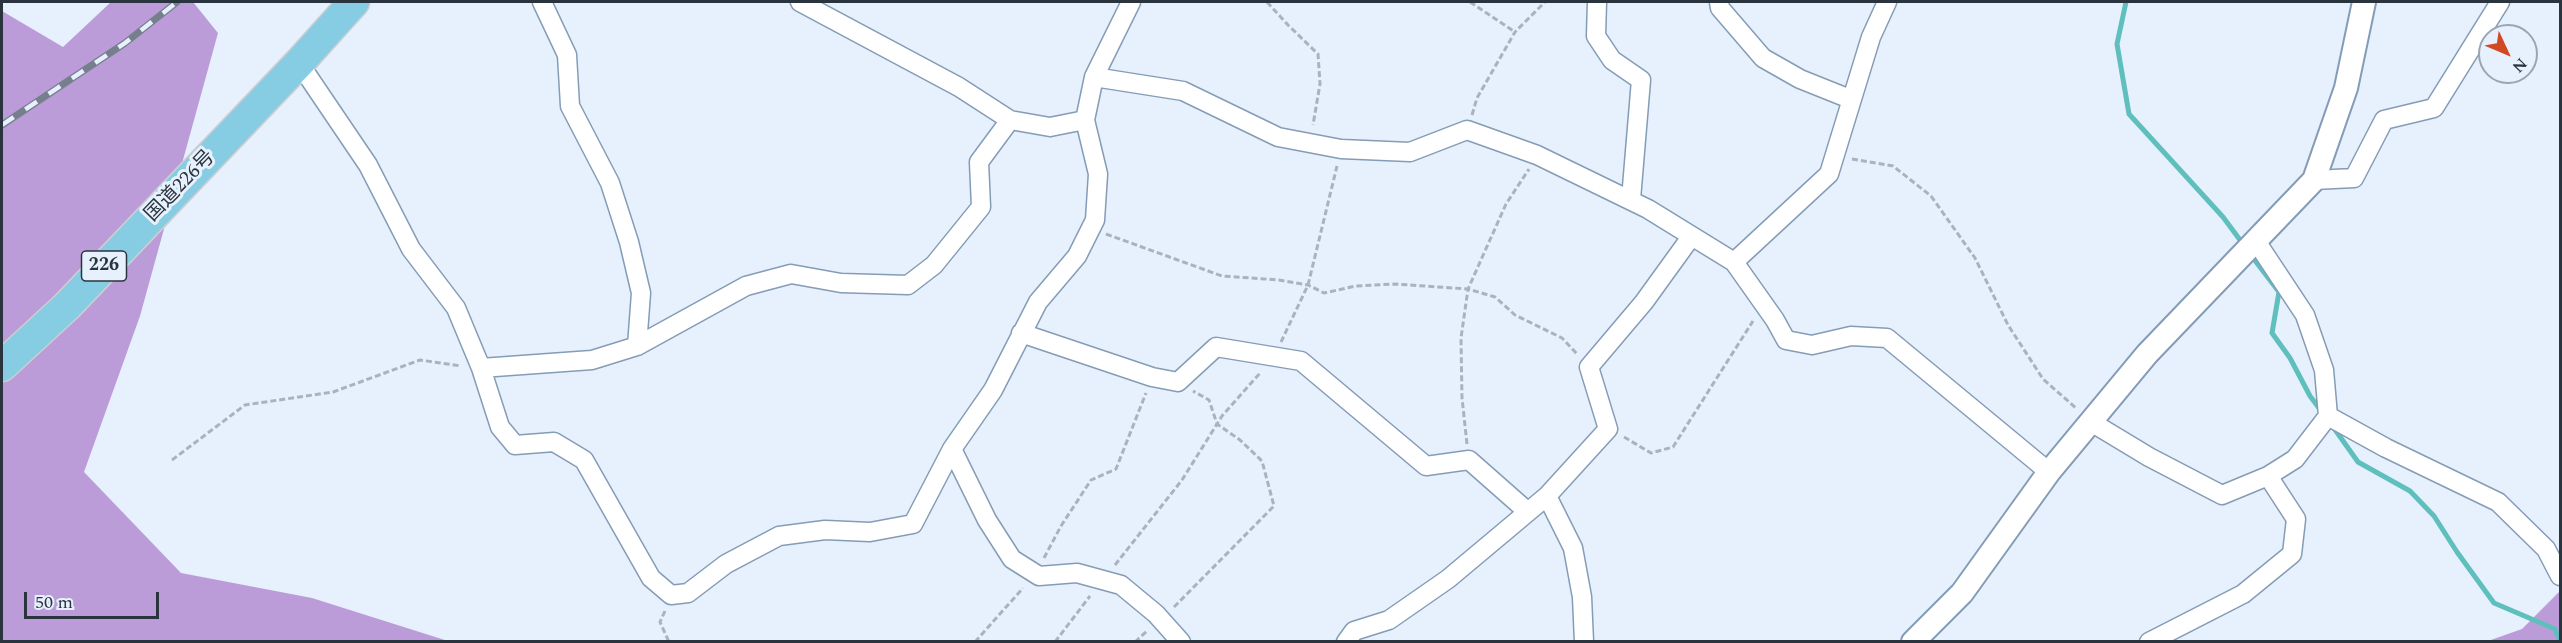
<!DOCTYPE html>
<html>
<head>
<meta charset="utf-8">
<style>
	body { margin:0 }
	#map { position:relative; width:2562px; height:643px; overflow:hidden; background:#e7f1fd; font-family:Spectral,serif }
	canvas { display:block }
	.frame { position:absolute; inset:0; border:3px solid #2a343f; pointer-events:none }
	.north { position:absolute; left:2478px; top:24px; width:60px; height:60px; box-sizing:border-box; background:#e7f1fd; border:2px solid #9ba5b1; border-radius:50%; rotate:134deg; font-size:16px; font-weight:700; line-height:24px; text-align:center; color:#2a343f }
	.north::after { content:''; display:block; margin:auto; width:21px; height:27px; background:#d24823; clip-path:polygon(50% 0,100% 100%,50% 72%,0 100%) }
	.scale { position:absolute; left:24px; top:592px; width:135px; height:27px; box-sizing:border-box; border:3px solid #2a343f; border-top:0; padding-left:8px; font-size:18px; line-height:21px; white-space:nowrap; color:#2a343f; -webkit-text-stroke:4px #e7f1fd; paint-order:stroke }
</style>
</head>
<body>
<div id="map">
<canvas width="2562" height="643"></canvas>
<div class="frame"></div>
<div class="north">N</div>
<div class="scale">50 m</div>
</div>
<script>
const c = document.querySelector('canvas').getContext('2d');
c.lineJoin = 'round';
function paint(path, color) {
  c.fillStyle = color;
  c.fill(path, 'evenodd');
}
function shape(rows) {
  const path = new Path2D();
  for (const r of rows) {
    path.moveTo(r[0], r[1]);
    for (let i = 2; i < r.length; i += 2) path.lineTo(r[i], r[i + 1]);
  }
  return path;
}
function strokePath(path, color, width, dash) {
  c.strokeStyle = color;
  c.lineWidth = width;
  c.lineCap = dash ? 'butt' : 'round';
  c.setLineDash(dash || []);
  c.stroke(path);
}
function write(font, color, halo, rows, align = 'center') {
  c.font = font + ' Spectral,"Noto Sans JP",serif';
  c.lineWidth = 6;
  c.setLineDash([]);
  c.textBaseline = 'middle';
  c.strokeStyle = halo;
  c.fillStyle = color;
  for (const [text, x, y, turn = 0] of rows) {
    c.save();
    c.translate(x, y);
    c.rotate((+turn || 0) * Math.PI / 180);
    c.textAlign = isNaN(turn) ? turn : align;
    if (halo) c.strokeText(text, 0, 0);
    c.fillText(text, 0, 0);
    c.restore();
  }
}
paint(shape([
	[111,2,193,2,218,33,140,316,84,472,181,573,312,598,448,641,2,642,2,11,63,47],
	[2560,591,2560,641,2488,641,2522,629]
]), '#bc9cd8');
strokePath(shape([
	[2126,2,2117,44,2129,114,2223,217,2243,244],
	[2250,254,2279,292,2272,333,2290,358,2310,396,2322,412],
	[2331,424,2358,462,2410,491,2434,516,2457,552,2494,603,2555,629,2560,640]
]), '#5fbfbd', 5);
const minor = shape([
	[542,2,567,55,570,106,610,183,629,242,641,293,637,346],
	[800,2,959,87,1010,120,1050,127,1085,120],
	[1131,2,1094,77,1085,120,1098,174,1095,220,1077,256,1038,302,993,390,952,449,987,520,1012,559,1039,576,1077,573,1121,585,1156,614,1181,642],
	[1597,2,1596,36,1612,60,1641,80,1631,199],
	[1719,2,1720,8,1763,58,1800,79,1850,99],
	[299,63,368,165,411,249,456,308,481,368,500,427,515,445,554,442,584,460,651,578,671,595,688,593,726,564,779,536,825,530,870,532,913,524,952,449],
	[1094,77,1183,91,1278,137,1341,149,1410,152,1467,130,1537,155,1648,209,1734,262,1775,320,1786,340,1812,345,1851,336,1887,338,2049,472],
	[2314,180,2354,178,2384,120,2434,108,2500,2],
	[1734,262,1829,174,1871,37,1887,2],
	[1021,333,1152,377,1178,382,1216,347,1301,361,1426,466,1469,460,1528,512],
	[481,368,592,360,637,346,746,286,791,274,841,283,908,285,934,265,981,207,979,162,1010,120],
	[2328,416,2386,448,2498,502,2546,549,2560,576],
	[2091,422,2149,457,2222,495,2268,476],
	[1547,496,1573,548,1582,597,1584,642],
	[1346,642,1354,631,1389,620,1448,579,1547,496,1608,429,1589,367,1644,302,1691,237],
	[2149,642,2243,594,2292,554,2296,519,2268,476,2295,459,2328,416,2324,370,2305,315,2256,241]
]);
const tertiary = shape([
	[1913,642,1962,593,2049,472,2147,354,2314,180,2346,88,2364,2]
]);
const trunk = shape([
	[2,366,67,306,299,63,354,2]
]);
strokePath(minor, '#849cb6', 21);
strokePath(tertiary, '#849cb6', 26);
strokePath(trunk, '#ccced1', 33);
strokePath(shape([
	[1267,2,1288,25,1318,54,1320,84,1313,125],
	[1470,2,1515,32],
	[1472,115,1477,98,1515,32,1545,2],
	[1852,159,1893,166,1931,196,1975,258,2008,325,2043,379,2077,409],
	[1106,234,1222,276,1279,280,1308,285,1324,293,1356,286,1395,284,1468,289,1495,297,1515,315,1562,338,1578,355],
	[1281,342,1308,285,1337,166],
	[1624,437,1651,453,1673,447,1753,321],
	[1467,444,1462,398,1461,338,1468,289,1506,204,1529,169],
	[172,460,245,405,333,392,420,360,461,366],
	[1044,558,1061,526,1091,480,1116,469,1146,393],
	[1115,565,1182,480,1222,416,1261,372],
	[1174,607,1274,506,1262,461,1240,440,1217,424,1209,400,1193,391],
	[665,611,660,622,669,642],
	[975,642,1023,588],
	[1055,642,1090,596],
	[1135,642,1147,631]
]), '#a9b3be', 3, [6, 3]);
strokePath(minor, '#fff', 18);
strokePath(tertiary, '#fff', 22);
strokePath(trunk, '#86cce2', 30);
const rail = shape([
	[2,125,125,43,177,2]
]);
strokePath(rail, '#76808c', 7);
strokePath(rail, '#e7f1fd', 4.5, [14]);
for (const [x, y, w] of [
	[104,266,45]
]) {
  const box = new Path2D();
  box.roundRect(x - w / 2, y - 15, w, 30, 4.5);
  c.fillStyle = '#e7f1fd';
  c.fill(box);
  strokePath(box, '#2a343f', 1.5);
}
write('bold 18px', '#2a343f', null, [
	["226",104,266]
]);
write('20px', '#2a343f', '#e7f1fd', [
	["国道226号",181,187,-46]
]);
</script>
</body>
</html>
